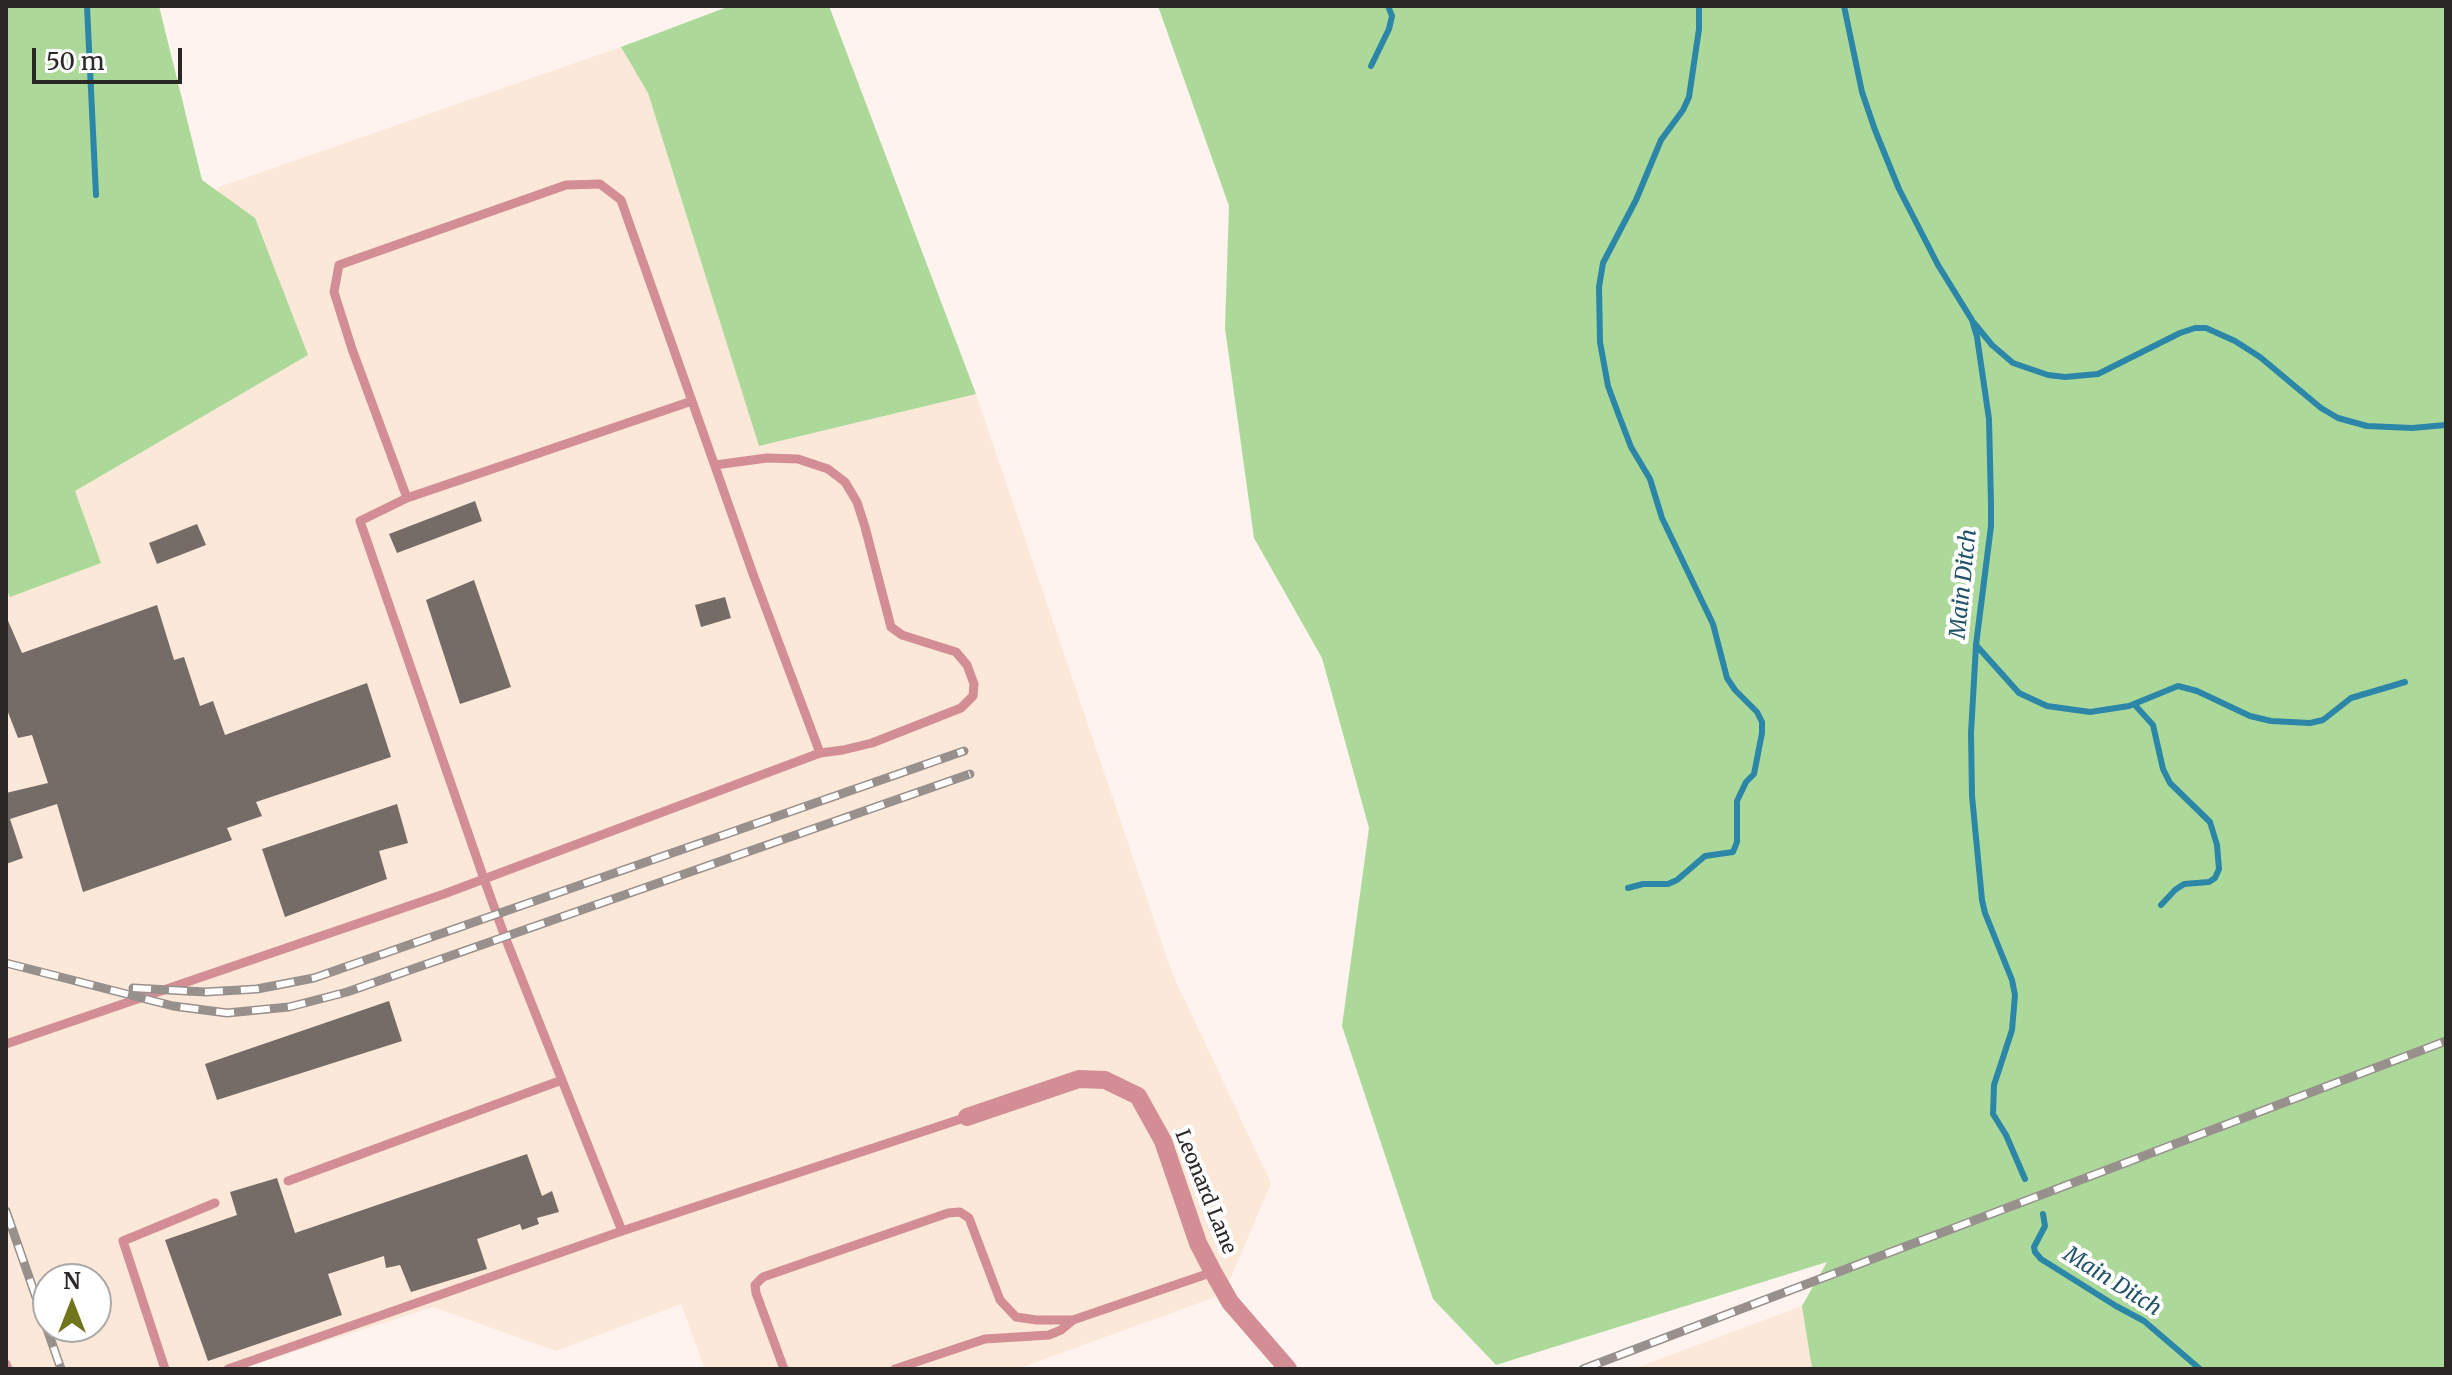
<!DOCTYPE html>
<html>
<head>
<meta charset="utf-8">
<style>
	body { margin:0 }
	#map { position:relative; width:2452px; height:1375px; overflow:hidden; background:#fef3ef; font-family:Merriweather,serif }
	canvas { display:block }
	.frame { position:absolute; inset:0; border:8px solid #2b2726; pointer-events:none }
	.north { position:absolute; left:32px; top:1263px; width:80px; height:80px; box-sizing:border-box; background:#fff; border:2px solid #aaa9a8; border-radius:50%; rotate:0deg; font-size:22px; font-weight:700; line-height:32px; text-align:center; color:#2b2726 }
	.north::after { content:''; display:block; margin:auto; width:28px; height:36px; background:#70741a; clip-path:polygon(50% 0,100% 100%,50% 72%,0 100%) }
	.scale { position:absolute; left:32px; top:48px; width:150px; height:36px; box-sizing:border-box; border:4px solid #2b2726; border-top:0; padding-left:10px; font-size:24px; line-height:28px; white-space:nowrap; color:#2b2726; -webkit-text-stroke:6px #fff; paint-order:stroke }
</style>
</head>
<body>
<div id="map">
<canvas width="2452" height="1375"></canvas>
<div class="frame"></div>
<div class="north">N</div>
<div class="scale">50 m</div>
</div>
<script>
const c = document.querySelector('canvas').getContext('2d');
c.lineJoin = 'round';
function paint(path, color) {
  c.fillStyle = color;
  c.fill(path, 'evenodd');
}
function shape(rows) {
  const path = new Path2D();
  for (const r of rows) {
    path.moveTo(r[0], r[1]);
    for (let i = 2; i < r.length; i += 2) path.lineTo(r[i], r[i + 1]);
  }
  return path;
}
function strokePath(path, color, width, dash) {
  c.strokeStyle = color;
  c.lineWidth = width;
  c.lineCap = dash ? 'butt' : 'round';
  c.setLineDash(dash || []);
  c.stroke(path);
}
function write(font, color, halo, rows, align = 'center') {
  c.font = font + ' Merriweather,serif';
  c.lineWidth = 8;
  c.setLineDash([]);
  c.textBaseline = 'middle';
  c.strokeStyle = halo;
  c.fillStyle = color;
  for (const [text, x, y, turn = 0] of rows) {
    c.save();
    c.translate(x, y);
    c.rotate((+turn || 0) * Math.PI / 180);
    c.textAlign = isNaN(turn) ? turn : align;
    if (halo) c.strokeText(text, 0, 0);
    c.fillText(text, 0, 0);
    c.restore();
  }
}
paint(shape([
	[621,47,648,93,759,446,976,394,1172,973,1271,1183,1224,1294,1017,1369,705,1369,681,1304,556,1351,433,1307,240,1369,6,1369,6,325,213,219,219,187],
	[48,1279,96,1279,96,1327,48,1327],
	[1802,1306,1812,1369,1633,1369]
]), '#fbe8d8');
paint(shape([
	[6,6,159,6,202,180,255,218,308,355,75,491,101,563,10,597,6,588],
	[730,6,829,6,976,394,759,446,648,93,621,47],
	[1158,6,2446,6,2446,1369,1812,1369,1802,1306,1827,1262,1496,1365,1433,1299,1342,1026,1369,828,1322,658,1254,538,1225,328,1229,206]
]), '#acd99a');
strokePath(shape([
	[87,6,96,195],
	[1844,6,1862,92,1875,130,1899,189,1938,265,1972,320,1977,337,1989,419,1991,504,1991,526,1976,645,1971,733,1972,796,1982,900,1985,913,2012,980,2015,995,2012,1030,1994,1085,1993,1114,2006,1135,2025,1179],
	[1371,66,1389,29,1392,16,1388,6],
	[1974,323,1992,345,2013,363,2048,375,2065,377,2098,374,2180,333,2195,328,2206,328,2235,341,2260,357,2321,408,2338,418,2367,426,2412,428,2446,425],
	[1976,645,2019,693,2047,706,2090,712,2129,706,2178,686,2197,691,2250,716,2271,721,2310,723,2323,720,2351,698,2405,682],
	[2134,704,2153,725,2163,769,2170,783,2210,822,2217,845,2219,869,2215,878,2209,882,2184,884,2175,890,2161,905],
	[1628,888,1643,884,1668,884,1677,880,1705,856,1733,852,1737,842,1737,801,1746,782,1754,774,1762,733,1762,722,1757,712,1735,690,1727,678,1713,624,1662,518,1650,479,1631,447,1618,413,1608,386,1600,342,1599,287,1603,263,1636,200,1661,140,1683,110,1689,97,1699,29,1699,6],
	[2043,1214,2045,1226,2034,1247,2035,1252,2041,1259,2116,1306,2144,1321,2200,1369]
]), '#2c86a7', 6);
paint(shape([
	[475,501,482,521,397,553,389,534],
	[197,524,206,545,157,564,149,543],
	[474,580,511,687,460,704,426,600],
	[725,597,731,618,701,627,695,605],
	[157,605,174,660,184,657,200,706,213,701,225,735,367,683,391,757,256,802,262,816,227,828,232,840,83,892,57,804,10,819,23,858,6,864,6,793,48,783,32,735,18,738,6,707,6,616,22,653],
	[397,804,408,843,379,851,387,879,285,917,262,849],
	[389,1001,402,1041,217,1100,205,1064],
	[527,1154,542,1196,552,1191,559,1212,537,1218,539,1224,522,1230,520,1224,477,1239,487,1269,411,1292,400,1265,386,1268,384,1256,328,1274,342,1315,208,1361,165,1240,237,1215,230,1192,277,1178,295,1233]
]), '#756c68');
strokePath(shape([
	[715,465,767,458,798,459,828,469,845,482,857,502,865,527,891,627,902,635,956,652,967,665,974,684,973,696,961,708,872,743,843,750,820,753],
	[407,498,692,401],
	[6,1044,444,894,820,753,753,574,621,200,600,184,566,185,339,265,334,292,352,349,407,498,360,521,484,879,505,937,622,1231],
	[288,1181,562,1080],
	[6,1364,8,1369],
	[165,1369,123,1241,215,1203],
	[228,1369,622,1231,967,1117],
	[784,1369,756,1293,755,1285,763,1277,948,1213,960,1212,969,1218,1000,1300,1016,1317,1037,1320,1073,1320],
	[895,1369,985,1339,1049,1335,1061,1330,1073,1320,1213,1272]
]), '#d38e95', 9);
strokePath(shape([
	[967,1117,1079,1079,1105,1080,1138,1096,1163,1141,1198,1243,1213,1272,1230,1302,1288,1369]
]), '#d38e95', 18);
const rail = shape([
	[6,963,173,1006,227,1013,289,1007,347,992,970,774],
	[133,988,205,992,257,989,314,978,964,751],
	[6,1211,61,1369],
	[1583,1369,2446,1041]
]);
strokePath(rail, '#98908d', 9);
strokePath(rail, '#fff', 6, [18]);
write('20px', '#2b2726', '#fff', [
	["Leonard Lane",1205,1192,68]
]);
write('italic 22px', '#225368', '#fff', [
	["Main Ditch",1964,584,-84],
	["Main Ditch",2112,1282,32]
]);
</script>
</body>
</html>
